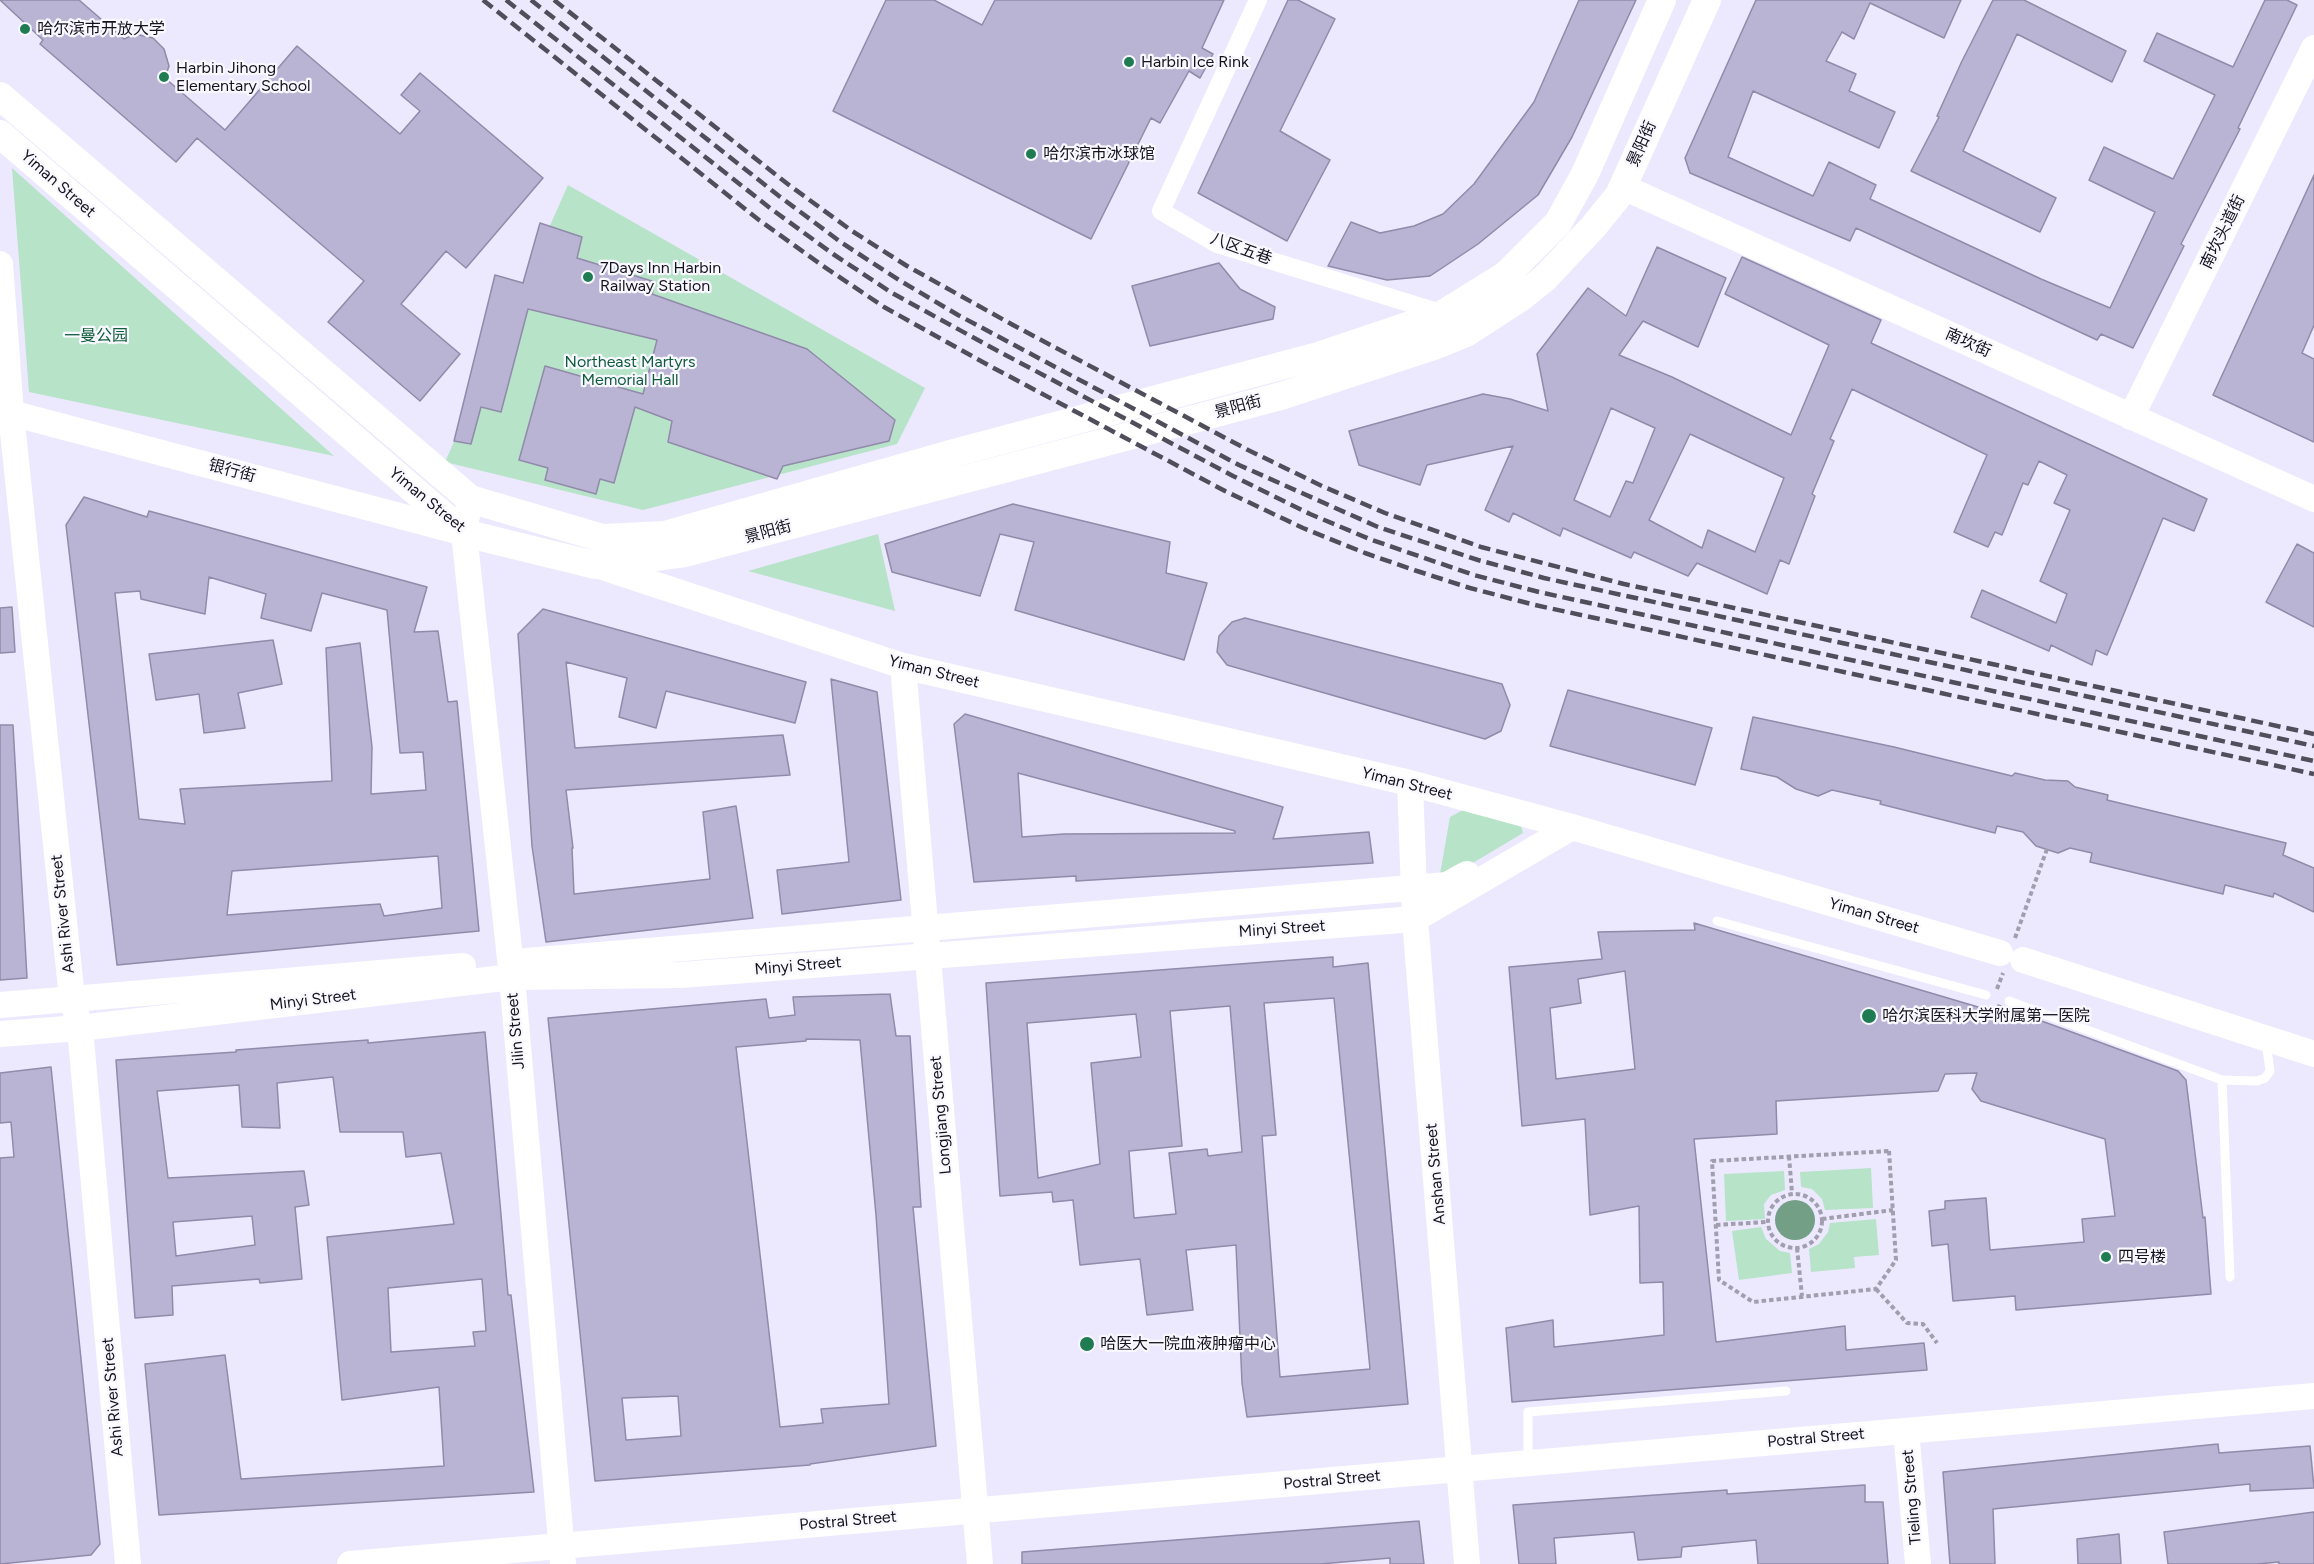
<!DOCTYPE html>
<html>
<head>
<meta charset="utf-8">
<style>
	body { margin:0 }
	canvas { display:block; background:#ece8fd }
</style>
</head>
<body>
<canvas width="2314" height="1564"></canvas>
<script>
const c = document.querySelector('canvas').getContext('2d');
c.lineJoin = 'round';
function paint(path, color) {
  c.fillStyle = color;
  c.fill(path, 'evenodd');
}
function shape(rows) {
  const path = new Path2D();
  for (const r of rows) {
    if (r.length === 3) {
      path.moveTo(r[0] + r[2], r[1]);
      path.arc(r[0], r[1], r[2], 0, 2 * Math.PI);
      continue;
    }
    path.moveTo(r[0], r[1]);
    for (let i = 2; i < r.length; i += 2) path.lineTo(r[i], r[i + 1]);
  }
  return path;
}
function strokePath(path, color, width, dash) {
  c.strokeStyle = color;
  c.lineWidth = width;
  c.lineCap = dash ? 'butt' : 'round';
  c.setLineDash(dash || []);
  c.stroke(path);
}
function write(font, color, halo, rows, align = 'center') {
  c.font = font + ' Figtree,"Noto Sans SC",sans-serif';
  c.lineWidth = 4.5;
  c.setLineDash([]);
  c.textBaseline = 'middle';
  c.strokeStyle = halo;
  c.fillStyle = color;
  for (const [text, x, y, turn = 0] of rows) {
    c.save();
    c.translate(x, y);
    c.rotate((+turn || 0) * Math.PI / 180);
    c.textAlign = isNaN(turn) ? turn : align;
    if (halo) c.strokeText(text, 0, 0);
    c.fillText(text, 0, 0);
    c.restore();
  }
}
paint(shape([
	[12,168,334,456,29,392],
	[568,185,925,388,897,444,643,510,445,462],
	[878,534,895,611,748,571],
	[1470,810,1520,823,1523,833,1446,879,1440,874,1450,817,1461,811],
	[1871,1168,1873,1208,1825,1210,1822,1199,1812,1189,1801,1187,1800,1172],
	[1784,1171,1785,1190,1771,1195,1764,1204,1765,1219,1726,1221,1724,1174],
	[1876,1219,1879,1255,1854,1257,1855,1268,1811,1272,1809,1249,1819,1244,1828,1232,1830,1223],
	[1761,1227,1766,1239,1780,1251,1790,1253,1792,1273,1739,1280,1732,1231]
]), '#b7e3c9');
paint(shape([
	[1795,1220,20]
]), '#739f86');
const building = shape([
	[0,0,79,0,124,39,135,34,153,38,164,49,169,66,165,78,225,130,297,46,400,134,420,111,401,95,420,73,543,178,466,268,446,251,401,304,460,354,420,401,328,322,364,281,197,138,176,162,40,44,43,40,0,0],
	[886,0,934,0,982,25,995,0,1224,0,1202,48,1213,54,1200,78,1189,71,1160,123,1151,118,1091,239,833,111,886,0],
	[1288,0,1298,0,1335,19,1280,131,1330,160,1287,241,1198,193,1288,0],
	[1579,0,1636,0,1572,137,1538,195,1478,244,1430,276,1387,280,1328,266,1351,222,1380,233,1414,226,1443,214,1474,184,1534,102,1579,0],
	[1756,0,1961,0,1944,38,1870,3,1854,39,1842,32,1826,61,1856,74,1849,91,1895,112,1879,148,1753,91,1728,157,1813,196,1829,162,1876,185,1870,199,2041,279,2110,308,2155,212,2089,180,2104,147,2173,179,2215,95,2144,61,2157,33,2233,67,2265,0,2287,0,2297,5,2238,128,2240,129,2181,244,2184,246,2133,348,2101,334,2097,340,1856,228,1850,241,1690,173,1685,158,1756,0],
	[1993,0,2024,0,2126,51,2112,82,2017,34,1963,151,2056,198,2040,232,1911,171,1939,117,1937,116,1962,61,1993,0],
	[2314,175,2314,325,2302,353,2314,359,2314,442,2213,395,2314,175],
	[540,223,582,237,577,258,655,282,652,294,807,349,895,420,889,441,783,466,777,479,668,442,672,421,635,407,614,483,600,479,596,494,545,480,548,468,519,460,545,366,643,394,657,340,528,309,501,412,481,407,471,444,454,441,495,275,523,283,540,223],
	[1657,247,1726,278,1698,347,1643,321,1619,355,1672,377,1791,435,1829,345,1725,294,1742,257,1881,320,1871,343,2207,499,2194,531,2163,518,2107,655,2096,650,2092,665,2051,645,2049,651,1971,617,1982,590,2056,623,2067,594,2040,581,2070,510,2054,503,2067,475,2039,461,2028,485,2023,483,2002,535,1995,532,1988,547,1954,532,1987,455,1852,389,1830,439,1834,441,1812,494,1815,496,1789,564,1780,560,1767,594,1697,563,1688,576,1634,552,1631,558,1563,528,1560,536,1513,513,1509,522,1485,510,1513,446,1427,465,1420,485,1359,465,1349,431,1483,394,1510,399,1548,411,1537,354,1588,288,1626,316,1657,247],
	[1611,408,1655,428,1633,483,1626,481,1610,517,1574,500,1611,408],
	[1690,434,1784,478,1755,552,1708,530,1702,548,1649,520,1690,434],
	[1219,263,1240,289,1275,307,1273,319,1150,346,1132,286,1219,263],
	[84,497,147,517,149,511,427,587,414,632,438,631,448,702,457,701,479,931,117,965,66,525,84,497],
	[209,577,266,594,261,618,311,631,322,593,387,610,400,753,423,752,426,790,371,794,372,747,360,643,326,648,332,781,180,789,185,824,139,819,115,593,140,591,141,599,205,614,209,577],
	[438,856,442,908,384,916,380,904,227,915,232,871,438,856],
	[1013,504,1170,542,1166,573,1207,583,1184,660,1015,610,1034,542,1000,534,980,596,892,572,885,544,1013,504],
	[2297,544,2314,553,2314,627,2266,602,2297,544],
	[12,607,15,652,0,653,0,608,12,607],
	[543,609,806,682,795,723,666,691,656,728,619,717,627,678,566,662,575,748,783,735,790,775,566,790,573,848,572,848,574,894,710,879,703,812,736,806,753,918,546,942,532,846,518,634,543,609],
	[1245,618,1502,684,1510,705,1501,731,1485,739,1227,665,1217,652,1219,636,1232,622,1245,618],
	[273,640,282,684,238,693,245,728,204,733,199,694,156,700,149,654,273,640],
	[831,679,877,692,901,900,782,914,777,870,849,862,831,679],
	[1568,690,1712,728,1695,785,1550,746,1568,690],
	[965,714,1283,807,1273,839,1369,832,1373,863,1076,881,1076,876,974,882,954,724,965,714],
	[1018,773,1235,831,1235,833,1064,834,1022,837,1018,773],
	[1753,717,1894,747,2012,776,2015,773,2045,780,2068,781,2075,787,2108,795,2107,800,2286,843,2283,855,2314,868,2314,912,2274,893,2273,897,2225,885,2223,894,2090,862,2092,853,2070,848,2058,853,2036,846,2023,832,1997,826,1995,833,1880,804,1881,801,1832,790,1818,796,1796,789,1777,777,1741,769,1753,717],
	[0,725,13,725,27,978,0,980,0,725],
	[1694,923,1995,1012,1998,1005,2178,1071,2186,1080,2203,1218,2205,1217,2211,1294,2016,1310,2015,1296,1953,1301,1948,1244,1932,1246,1929,1211,1945,1209,1945,1201,1986,1198,1990,1250,2084,1242,2082,1219,2115,1216,2105,1139,1981,1101,1972,1089,1977,1073,1945,1074,1938,1091,1776,1101,1777,1134,1694,1139,1716,1342,1845,1326,1846,1350,1924,1343,1927,1370,1512,1402,1506,1328,1553,1320,1554,1347,1664,1335,1663,1282,1640,1283,1639,1206,1590,1215,1585,1119,1522,1126,1509,967,1602,959,1598,932,1695,930,1694,923],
	[1625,971,1635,1069,1556,1079,1550,1008,1581,1003,1578,979,1625,971],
	[1333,957,1333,967,1368,963,1408,1404,1247,1417,1242,1383,1236,1245,1186,1250,1193,1310,1147,1315,1140,1259,1080,1265,1073,1200,1053,1202,1052,1192,1000,1196,986,983,1333,957],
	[1334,998,1370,1369,1280,1377,1262,1136,1276,1135,1264,1003,1334,998],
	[1230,1006,1242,1152,1208,1156,1207,1149,1169,1153,1176,1214,1134,1218,1129,1151,1182,1146,1170,1011,1230,1006],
	[1136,1014,1141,1057,1091,1063,1100,1164,1038,1178,1027,1023,1136,1014],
	[890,994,896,1036,910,1036,921,1207,913,1207,936,1446,810,1464,810,1465,595,1481,548,1018,766,999,769,1018,795,1015,793,997,890,994],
	[806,1039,860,1040,876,1215,889,1404,821,1409,823,1423,780,1427,736,1047,806,1041,806,1039],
	[678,1396,681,1436,626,1440,622,1398,678,1396],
	[485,1032,508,1295,511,1295,534,1492,159,1515,145,1364,225,1355,241,1479,444,1466,439,1387,342,1400,327,1237,454,1224,441,1153,406,1157,403,1132,340,1132,333,1077,277,1083,280,1128,242,1127,239,1085,157,1091,168,1178,304,1171,309,1205,295,1207,302,1279,260,1283,259,1279,172,1286,173,1315,135,1318,116,1060,236,1052,236,1050,368,1040,368,1043,485,1032],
	[252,1216,255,1245,176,1256,173,1222,252,1216],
	[482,1279,486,1331,473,1332,475,1346,391,1352,388,1288,482,1279],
	[51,1067,100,1544,91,1555,0,1564,0,1158,14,1157,11,1122,0,1123,0,1073,51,1067],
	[2218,1444,2219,1453,2310,1446,2314,1488,2250,1491,2250,1484,1993,1509,1995,1564,1950,1564,1943,1472,2218,1444],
	[1865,1485,1865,1502,1883,1502,1888,1564,1758,1564,1756,1540,1682,1547,1681,1557,1638,1560,1634,1532,1554,1538,1556,1564,1519,1564,1513,1505,1727,1490,1727,1494,1865,1485],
	[2314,1512,2314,1564,2279,1564,2279,1562,2257,1564,2168,1564,2164,1532,2314,1512],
	[1419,1521,1424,1564,1390,1564,1390,1558,1320,1564,1022,1564,1022,1552,1419,1521],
	[2119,1534,2121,1564,2078,1564,2077,1539,2119,1534]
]);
paint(building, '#bab4d4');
strokePath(building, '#918aaa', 1.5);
strokePath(shape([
	[2015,938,2047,849],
	[1997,989,2003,973],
	[1986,1017,1990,1007],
	[1889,1151,1896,1260,1876,1289,1753,1302,1719,1280,1712,1161,1889,1151],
	[1789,1156,1792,1193],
	[1795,1221,27],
	[1822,1219,1893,1210],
	[1716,1225,1767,1222],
	[1797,1248,1802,1296],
	[1876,1289,1907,1323,1923,1324,1937,1343]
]), '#a19eaf', 4, [4.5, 3]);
strokePath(shape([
	[1717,921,1986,995],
	[2009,1001,2222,1080],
	[2230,1277,2222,1080,2257,1081,2265,1078,2270,1071,2266,1041],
	[1528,1461,1528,1412,1786,1391]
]), '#fff', 9);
strokePath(shape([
	[1258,0,1161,211,1217,244,1441,313]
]), '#fff', 18);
strokePath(shape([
	[1623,187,2314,499],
	[0,264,11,413,72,998,80,1028,128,1564],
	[0,415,11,413,464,533],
	[2131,417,2314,48],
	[470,499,464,533,512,977,563,1564],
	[596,565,903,666,1410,783,1572,827,2000,953],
	[903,666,980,1564],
	[1410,783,1415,919,1467,1564],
	[2023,960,2314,1054],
	[514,962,1447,885,1467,874],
	[0,1005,463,966],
	[0,1034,80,1028,512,977,681,975,1415,919,1572,827],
	[1906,1431,1918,1564],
	[350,1564,2314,1396]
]), '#fff', 26);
strokePath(shape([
	[0,96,470,499,602,538,665,535,954,453,1318,356,1443,314,1506,275,1558,223,1585,174,1662,0],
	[0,134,464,533,595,565,685,553,1281,396,1434,346,1466,333,1520,298,1545,278,1594,226,1619,195,1707,0]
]), '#fff', 28);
strokePath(shape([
	[483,0,759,220,823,266,884,307,988,365,1225,491,1303,528,1365,553,1417,571,1470,588,1535,605,2314,774],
	[506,0,770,208,833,254,892,293,998,351,1233,476,1310,514,1372,540,1474,575,1539,592,2314,761],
	[531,0,779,196,842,243,899,280,958,315,1239,465,1378,527,1478,560,1544,578,2314,746],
	[554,0,789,185,852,231,907,266,1013,325,1248,450,1322,486,1385,513,1481,547,1624,584,2314,734]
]), '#514e5c', 4.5, [12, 6]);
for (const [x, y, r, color] of [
	[25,29,6,"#1f7c52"],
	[1129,62,6,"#1f7c52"],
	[164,77,6,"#1f7c52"],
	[1031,154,6,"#1f7c52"],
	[588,277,6,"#1f7c52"],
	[1869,1016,8,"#1f7c52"],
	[2106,1257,6,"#1f7c52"],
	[1087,1344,8,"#1f7c52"]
]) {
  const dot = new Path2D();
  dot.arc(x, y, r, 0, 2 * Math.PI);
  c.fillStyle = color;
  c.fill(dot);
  strokePath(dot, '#f9f8ff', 2);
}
write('16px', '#15121d', '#f9f8ff', [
	["哈尔滨市开放大学",37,29],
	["Harbin Ice Rink",1141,62],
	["Harbin Jihong",176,68],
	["Elementary School",176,86],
	["哈尔滨市冰球馆",1043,154],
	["7Days Inn Harbin",600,268],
	["Railway Station",600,286],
	["哈尔滨医科大学附属第一医院",1882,1016],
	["四号楼",2118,1257],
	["哈医大一院血液肿瘤中心",1100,1344]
], 'left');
write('16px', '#15121d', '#f9f8ff', [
	["景阳街",1642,144,-66],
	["Yiman Street",58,184,41],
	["南坎头道街",2223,232,-64],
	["八区五巷",1241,249,20],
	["南坎街",1968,343,24],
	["景阳街",1238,407,-15],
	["银行街",232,471,15],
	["Yiman Street",427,500,39],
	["景阳街",768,532,-15],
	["Yiman Street",934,672,14],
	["Yiman Street",1407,784,14],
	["Ashi River Street",63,914,-96],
	["Yiman Street",1874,916,16],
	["Minyi Street",1282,929,-4],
	["Minyi Street",798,966,-5],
	["Minyi Street",313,1000,-7],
	["Jilin Street",516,1031,-95],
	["Longjiang Street",941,1115,-95],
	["Anshan Street",1436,1174,-95],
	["Ashi River Street",113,1397,-95],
	["Postral Street",1816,1438,-5],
	["Postral Street",1332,1480,-5],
	["Tieling Street",1912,1497,-95],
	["Postral Street",848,1521,-5]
]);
write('16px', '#0f5c3a', '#f9f8ff', [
	["一曼公园",96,336],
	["Northeast Martyrs",630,362],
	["Memorial Hall",630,380]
]);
</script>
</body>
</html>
